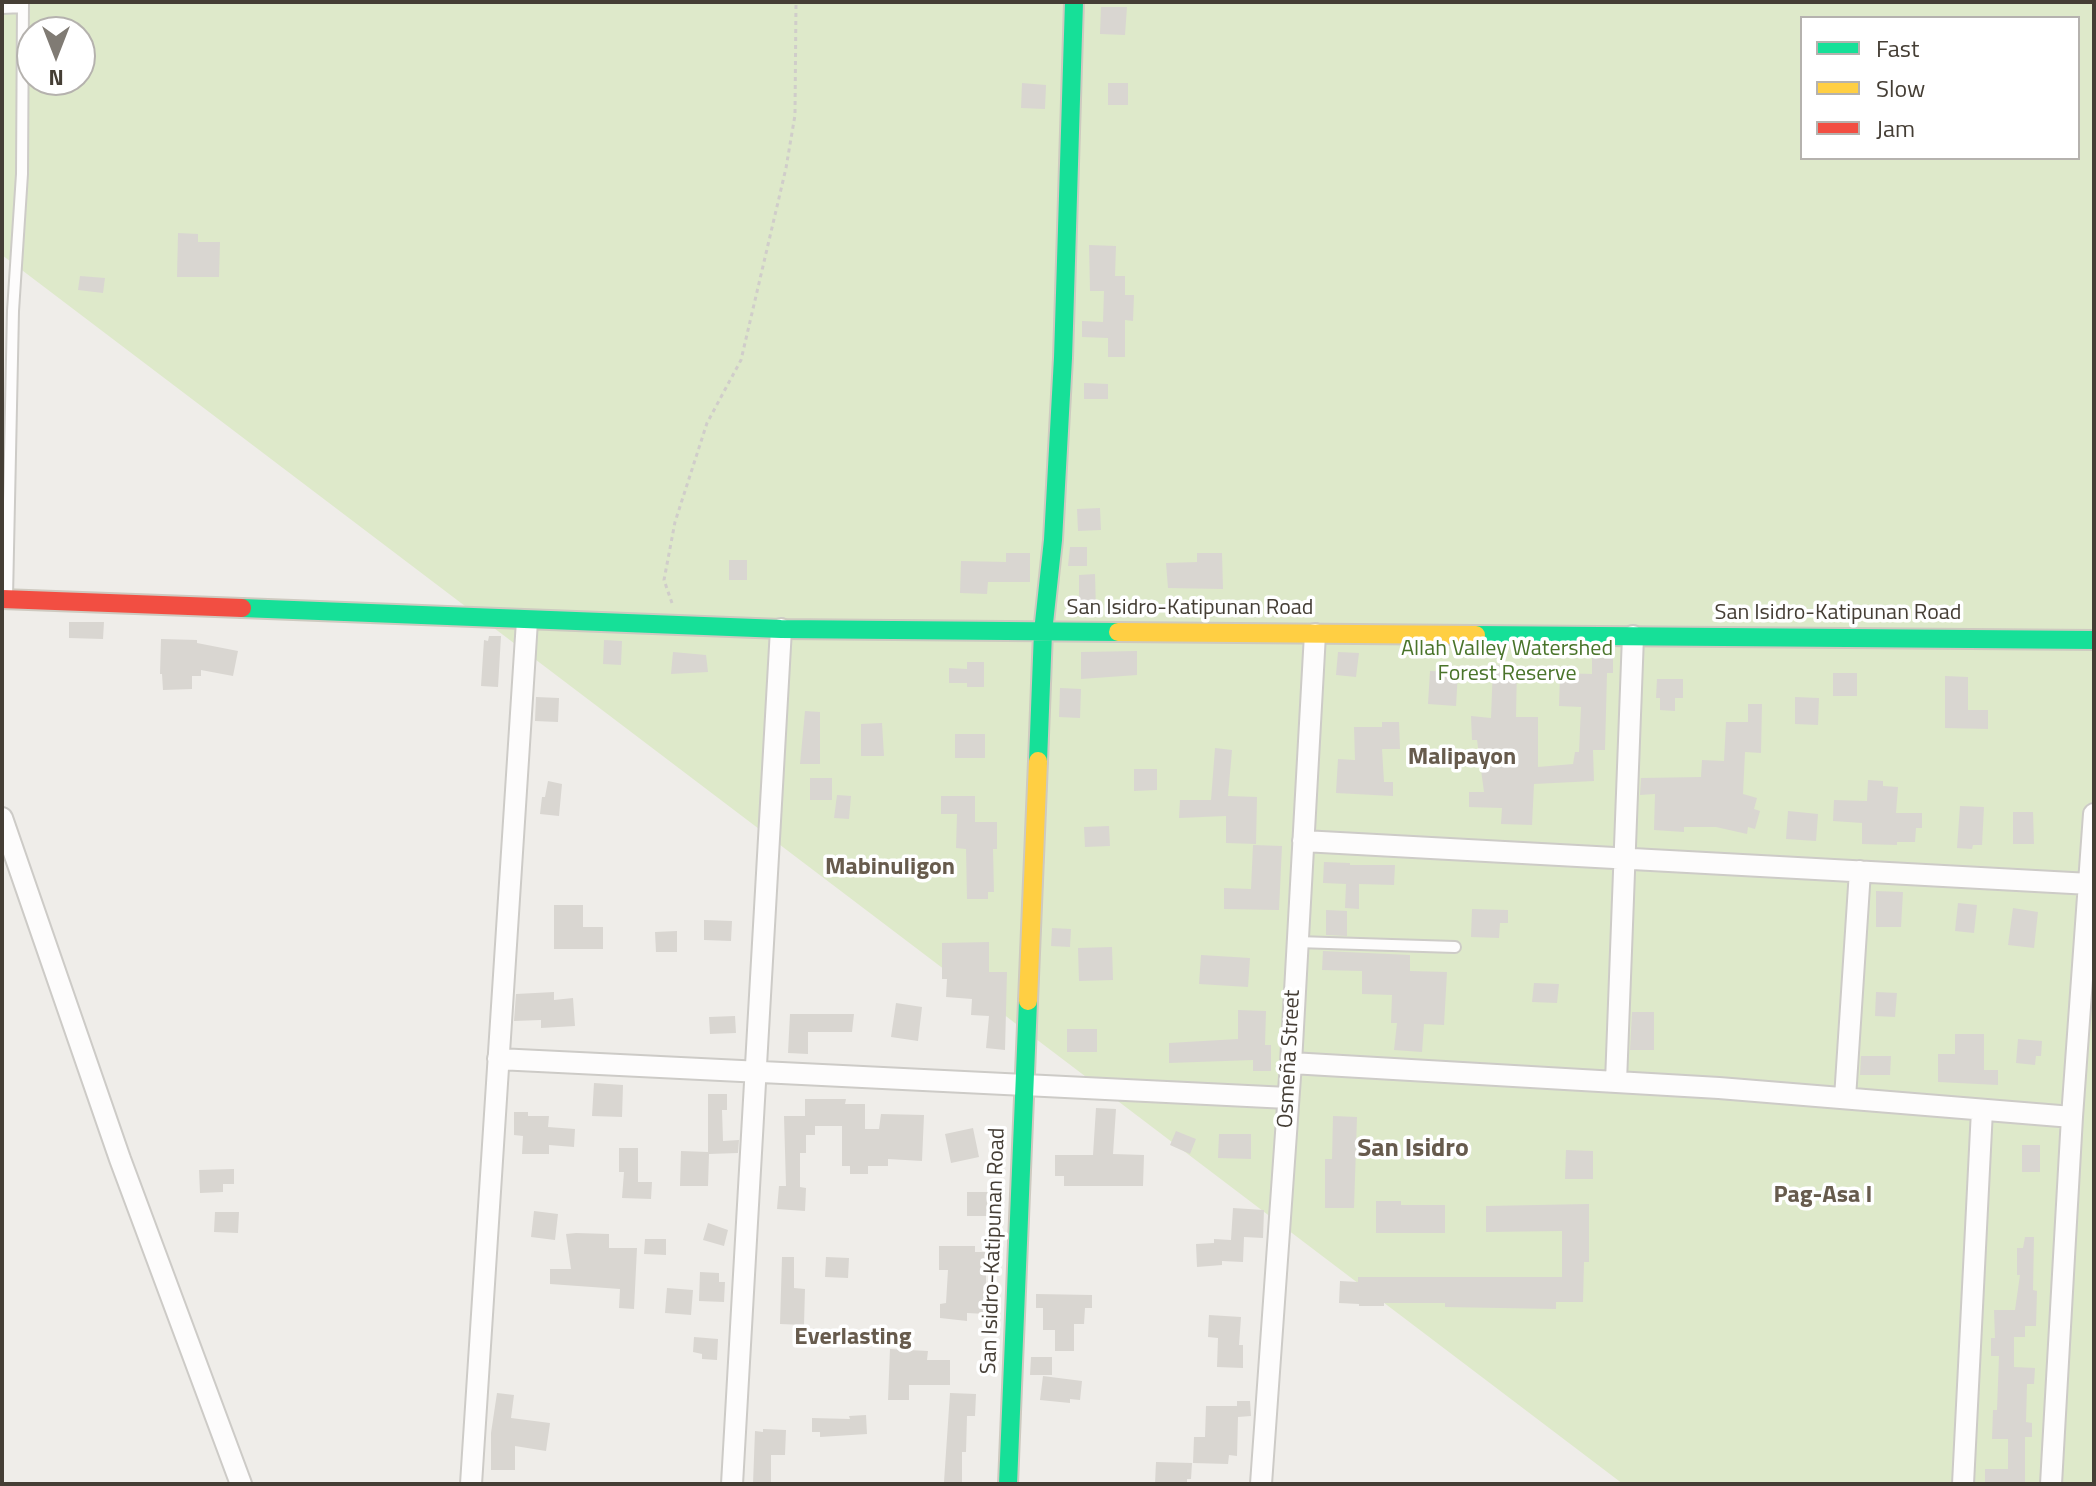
<!DOCTYPE html>
<html>
<head>
<meta charset="utf-8">
<style>
	body { margin:0 }
	#map { position:relative; width:2096px; height:1486px; overflow:hidden; background:#efede9; font-family:"Titillium Web",sans-serif }
	canvas { display:block }
	.frame { position:absolute; inset:0; border:4px solid #453e35; pointer-events:none }
	.legend { position:absolute; left:1800px; top:16px; width:280px; height:144px; box-sizing:border-box; background:#fff; border:2px solid #b5b2ae; margin:0; padding:10px 14px; list-style:none; font-size:24px; color:#453e35 }
	.legend li { display:flex; align-items:center; gap:16px; height:40px }
	.legend b { width:40px; border:2px solid #b5b2ae }
	.north { position:absolute; left:16px; top:16px; width:80px; height:80px; box-sizing:border-box; background:#fff; border:2px solid #b5b2ae; border-radius:50%; rotate:180deg; font-size:22px; font-weight:700; line-height:32px; text-align:center; color:#453e35 }
	.north::after { content:''; display:block; margin:auto; width:28px; height:36px; background:#807b74; clip-path:polygon(50% 0,100% 100%,50% 72%,0 100%) }
</style>
</head>
<body>
<div id="map">
<canvas width="2096" height="1486"></canvas>
<div class="frame"></div>
<ul class="legend">
<li><b style="height:10px;background:#16e098"></b>Fast</li>
<li><b style="height:10px;background:#ffcf43"></b>Slow</li>
<li><b style="height:10px;background:#f24e42"></b>Jam</li>
</ul>
<div class="north">N</div>
</div>
<script>
const c = document.querySelector('canvas').getContext('2d');
c.lineJoin = 'round';
function paint(path, color) {
  c.fillStyle = color;
  c.fill(path, 'evenodd');
}
function shape(rows) {
  const path = new Path2D();
  for (const r of rows) {
    path.moveTo(r[0], r[1]);
    for (let i = 2; i < r.length; i += 2) path.lineTo(r[i], r[i + 1]);
  }
  return path;
}
function strokePath(path, color, width, dash) {
  c.strokeStyle = color;
  c.lineWidth = width;
  c.lineCap = dash ? 'butt' : 'round';
  c.setLineDash(dash || []);
  c.stroke(path);
}
function write(font, color, halo, rows, align = 'center') {
  c.font = font + ' "Titillium Web",sans-serif';
  c.lineWidth = 7;
  c.setLineDash([]);
  c.textBaseline = 'middle';
  c.strokeStyle = halo;
  c.fillStyle = color;
  for (const [text, x, y, turn = 0] of rows) {
    c.save();
    c.translate(x, y);
    c.rotate((+turn || 0) * Math.PI / 180);
    c.textAlign = isNaN(turn) ? turn : align;
    if (halo) c.strokeText(text, 0, 0);
    c.fillText(text, 0, 0);
    c.restore();
  }
}
paint(shape([
	[2,2,2094,2,2094,1484,1623,1484,2,255],
	[1802,18,2078,18,2078,158,1802,158],
	[32,32,80,32,80,80,32,80]
]), '#dee9ca');
paint(shape([
	[1101,7,1127,7,1125,35,1100,34],
	[1022,83,1046,85,1045,109,1021,108],
	[1108,83,1128,83,1128,105,1108,105],
	[178,233,198,234,198,242,220,242,219,277,177,277],
	[1089,245,1116,246,1115,276,1125,276,1125,295,1134,295,1133,321,1125,320,1125,357,1108,357,1108,338,1082,337,1082,321,1103,322,1104,291,1090,291],
	[80,276,105,278,103,293,78,290],
	[1084,383,1108,384,1108,399,1084,399],
	[1100,508,1101,530,1078,531,1077,509],
	[1070,547,1087,547,1087,566,1068,566],
	[1006,553,1030,553,1030,582,988,582,987,594,960,593,961,561,1006,562],
	[1197,553,1222,553,1223,589,1168,588,1166,563,1197,562],
	[729,560,747,560,747,580,729,580],
	[1095,574,1096,610,1079,610,1079,575],
	[69,622,104,622,103,639,69,638],
	[489,636,501,636,498,687,481,686,484,640,488,641],
	[161,639,197,640,197,643,238,651,233,676,201,670,201,676,192,676,192,689,163,690,162,674,160,674],
	[604,640,622,641,621,665,603,664],
	[1137,651,1137,675,1081,679,1081,652],
	[673,652,706,655,708,672,671,674],
	[1338,652,1359,653,1356,677,1336,675],
	[1592,656,1613,656,1613,673,1607,673,1605,750,1593,750,1594,781,1534,784,1532,825,1501,824,1502,808,1469,807,1469,792,1484,792,1477,740,1472,740,1471,716,1491,718,1493,665,1517,666,1516,717,1538,717,1538,767,1573,764,1575,752,1579,752,1581,707,1559,706,1560,673,1592,674],
	[967,662,984,662,984,687,967,687,967,683,949,683,949,668,967,669],
	[1430,671,1458,672,1456,706,1428,704],
	[1833,673,1857,673,1857,696,1833,696],
	[1945,676,1968,677,1968,710,1988,710,1988,729,1945,728],
	[1657,679,1683,679,1683,698,1675,698,1675,711,1660,710,1660,698,1656,698],
	[1060,688,1081,689,1080,718,1059,717],
	[536,697,559,698,558,722,535,721],
	[1795,697,1819,698,1818,725,1795,724],
	[1748,704,1762,704,1761,753,1745,752,1743,794,1757,798,1754,809,1760,811,1755,829,1748,827,1747,834,1716,827,1684,827,1684,832,1654,830,1655,794,1640,795,1641,778,1701,777,1702,760,1724,761,1726,722,1748,722],
	[805,711,820,712,820,764,800,764],
	[1382,722,1399,722,1400,749,1382,749,1384,782,1393,782,1393,796,1336,793,1338,759,1355,760,1354,727,1382,727],
	[882,723,884,756,861,756,861,724],
	[955,734,985,734,985,758,955,758],
	[1215,748,1232,750,1228,796,1257,797,1256,844,1226,843,1226,816,1179,818,1180,800,1211,800],
	[1134,769,1157,769,1157,790,1134,791],
	[810,778,832,778,832,800,810,800],
	[1868,780,1883,781,1883,786,1898,787,1896,813,1922,813,1922,828,1916,828,1915,842,1897,842,1897,845,1862,844,1862,823,1833,821,1834,800,1867,801],
	[548,781,562,784,559,816,540,814,542,797,545,797],
	[837,795,851,796,849,819,834,818],
	[941,796,975,796,975,822,997,822,997,849,993,849,994,892,988,892,988,899,967,899,966,849,956,848,957,814,941,814],
	[1960,806,1984,807,1982,845,1973,845,1972,849,1957,848],
	[1788,811,1818,814,1816,841,1786,839],
	[2013,812,2033,812,2034,844,2013,844],
	[1109,826,1110,846,1085,847,1084,827],
	[1253,845,1282,846,1279,910,1224,909,1224,888,1251,889],
	[1324,862,1350,863,1350,865,1395,865,1394,885,1359,884,1359,909,1345,908,1346,884,1323,883],
	[1876,891,1903,892,1901,927,1876,927],
	[1958,903,1977,905,1974,933,1955,931],
	[554,905,583,905,583,927,603,927,603,949,554,949],
	[2013,908,2038,912,2034,948,2008,945],
	[1472,909,1508,910,1508,923,1500,923,1499,938,1471,937],
	[1326,910,1347,911,1347,936,1326,935],
	[704,920,732,921,731,941,704,940],
	[1052,928,1071,929,1070,947,1051,946],
	[677,931,677,952,656,952,655,932],
	[989,942,989,972,1007,972,1005,1050,986,1048,989,1016,971,1015,972,999,946,997,947,979,942,979,942,943],
	[1112,947,1113,980,1079,981,1078,948],
	[1323,951,1410,955,1410,971,1447,972,1444,1025,1424,1024,1422,1052,1394,1050,1397,1023,1391,1023,1392,995,1362,994,1362,971,1322,970],
	[1201,955,1250,958,1248,987,1199,984],
	[1534,983,1559,984,1557,1003,1532,1002],
	[554,992,554,1000,573,998,575,1026,541,1028,541,1020,514,1021,516,994],
	[1876,992,1897,993,1895,1017,1875,1016],
	[896,1003,922,1007,918,1041,891,1037],
	[1238,1010,1266,1011,1265,1045,1271,1045,1271,1071,1253,1071,1253,1060,1169,1063,1169,1043,1238,1039],
	[1632,1012,1654,1012,1654,1050,1630,1050],
	[790,1014,854,1014,852,1032,808,1032,808,1054,788,1053],
	[735,1016,736,1033,710,1034,709,1017],
	[1067,1029,1097,1029,1097,1052,1067,1052],
	[1955,1034,1984,1034,1984,1070,1998,1070,1998,1085,1938,1082,1938,1054,1955,1054],
	[2018,1039,2042,1041,2041,1056,2036,1056,2035,1065,2016,1063],
	[1861,1056,1891,1056,1890,1075,1860,1075],
	[594,1083,623,1085,622,1117,592,1116],
	[708,1094,727,1094,727,1110,722,1110,723,1141,739,1140,738,1153,709,1154,708,1186,680,1186,681,1151,708,1152],
	[805,1099,846,1099,845,1104,865,1104,865,1129,879,1129,881,1114,924,1115,922,1161,888,1159,888,1166,868,1166,868,1174,850,1174,850,1166,842,1166,842,1126,815,1126,815,1135,806,1135,806,1153,800,1153,800,1187,806,1188,805,1211,777,1209,779,1186,786,1186,784,1116,805,1116],
	[1096,1108,1116,1109,1113,1154,1144,1155,1143,1186,1064,1186,1064,1176,1055,1176,1055,1155,1093,1155],
	[514,1112,528,1112,528,1116,549,1116,548,1127,575,1129,574,1147,549,1145,549,1154,522,1154,523,1136,514,1135],
	[1333,1116,1357,1117,1354,1208,1325,1208,1325,1159,1332,1159],
	[973,1128,979,1157,951,1163,945,1134],
	[1176,1131,1196,1139,1190,1154,1170,1145],
	[1219,1134,1251,1134,1251,1159,1218,1158],
	[2022,1145,2040,1145,2040,1172,2022,1172],
	[619,1148,638,1148,638,1182,652,1182,651,1199,622,1198,624,1172,619,1172],
	[1566,1150,1593,1151,1593,1179,1565,1179],
	[234,1169,234,1184,223,1184,223,1192,200,1193,199,1170],
	[967,1192,988,1192,988,1216,967,1216],
	[1376,1201,1401,1201,1401,1205,1445,1205,1445,1233,1376,1233],
	[1589,1204,1589,1262,1584,1262,1583,1302,1556,1302,1556,1309,1445,1307,1445,1303,1384,1303,1384,1306,1359,1306,1359,1304,1339,1303,1340,1281,1358,1282,1358,1277,1562,1277,1562,1231,1486,1232,1486,1206],
	[1233,1208,1264,1210,1263,1238,1244,1237,1243,1262,1222,1261,1222,1265,1197,1267,1196,1244,1214,1243,1214,1239,1231,1240],
	[534,1211,558,1214,555,1240,531,1237],
	[215,1212,239,1212,238,1233,214,1232],
	[708,1223,728,1230,724,1246,703,1240],
	[576,1233,609,1234,609,1248,637,1248,634,1309,619,1308,620,1289,550,1284,550,1269,571,1269,566,1234],
	[2025,1237,2034,1237,2033,1290,2037,1291,2036,1326,2025,1326,2025,1337,2014,1337,2014,1367,2035,1368,2034,1384,2027,1384,2026,1422,2032,1423,2032,1437,2025,1437,2025,1484,1985,1484,1985,1469,2008,1469,2008,1439,1992,1439,1993,1410,1997,1410,1999,1356,1991,1356,1991,1338,1995,1338,1994,1310,2015,1310,2020,1275,2017,1275,2017,1248,2023,1248],
	[645,1239,666,1239,666,1255,644,1254],
	[939,1246,975,1246,975,1252,986,1252,986,1314,967,1313,967,1321,940,1318,940,1304,946,1303,948,1270,939,1270],
	[782,1257,794,1257,794,1288,805,1289,804,1325,780,1324],
	[826,1257,849,1258,848,1278,825,1277],
	[700,1272,719,1273,719,1282,725,1282,724,1302,699,1301],
	[667,1288,693,1290,691,1315,665,1313],
	[1036,1294,1092,1295,1092,1308,1085,1308,1084,1324,1074,1324,1074,1351,1055,1351,1055,1330,1043,1330,1043,1308,1036,1308],
	[1209,1315,1241,1317,1239,1345,1243,1345,1243,1368,1217,1367,1218,1338,1208,1337],
	[694,1337,718,1339,717,1360,702,1359,702,1354,693,1352],
	[890,1349,928,1351,927,1360,950,1360,950,1385,909,1385,909,1400,888,1400],
	[1031,1357,1052,1357,1052,1375,1030,1375],
	[1043,1376,1082,1381,1080,1400,1070,1399,1070,1403,1040,1400],
	[497,1393,514,1395,511,1418,550,1423,546,1451,515,1446,515,1470,491,1470,491,1433],
	[950,1393,976,1394,975,1416,967,1416,966,1452,962,1452,962,1482,944,1482],
	[1237,1401,1250,1401,1251,1416,1238,1417,1237,1456,1229,1455,1228,1464,1193,1463,1194,1437,1205,1437,1206,1406,1237,1406],
	[866,1415,867,1434,820,1437,820,1432,812,1432,812,1418,850,1419,849,1416],
	[763,1429,786,1430,785,1455,771,1455,771,1484,753,1484,755,1431,763,1432],
	[1156,1462,1192,1463,1191,1479,1187,1479,1187,1484,1155,1484]
]), '#d9d6d1');
const lane = shape([
	[2,8,23,7],
	[7,597,13,311,22,174,23,2],
	[1297,942,1455,947]
]);
const street = shape([
	[2,818,120,1159,241,1484],
	[1303,841,2090,884],
	[498,1059,1288,1098],
	[1291,1063,1719,1088,2072,1117],
	[1616,1082,1633,636],
	[1845,1098,1860,871],
	[471,1484,527,621],
	[732,1484,781,629],
	[1261,1484,1291,1063,1315,634],
	[1963,1484,1982,1110],
	[2051,1484,2072,1117,2094,814]
]);
const fast = shape([
	[242,608,781,629,1118,632],
	[1476,635,2094,640],
	[1038,761,1043,632,1053,540,1063,358,1074,2],
	[1008,1484,1028,1001]
]);
const slow = shape([
	[1118,632,1476,635],
	[1028,1001,1038,761]
]);
const jam = shape([
	[2,599,242,608]
]);
strokePath(lane, '#cdcbc7', 14);
strokePath(street, '#cdcbc7', 24);
strokePath(fast, '#cecac0', 22);
strokePath(slow, '#cecac0', 22);
strokePath(jam, '#cecac0', 22);
strokePath(shape([
	[672,603,664,580,675,522,707,423,741,360,786,168,795,115,796,2]
]), '#d0cdca', 3, [4, 4]);
strokePath(lane, '#fdfcfc', 10);
strokePath(street, '#fdfcfc', 20);
strokePath(fast, '#16e098', 18);
strokePath(slow, '#ffcf43', 18);
strokePath(jam, '#f24e42', 18);
write('22px', '#453e35', '#fff', [
	["San Isidro-Katipunan Road",1190,609],
	["San Isidro-Katipunan Road",1838,614],
	["Osmeña Street",1290,1059,-87],
	["San Isidro-Katipunan Road",994,1251,-88]
]);
write('22px', '#4a742b', '#fff', [
	["Allah Valley Watershed",1507,650],
	["Forest Reserve",1507,675]
]);
write('bold 24px', '#675b4d', '#fff', [
	["Malipayon",1462,758],
	["Mabinuligon",890,868],
	["Pag-Asa I",1823,1196],
	["Everlasting",853,1338]
]);
write('bold 26px', '#675b4d', '#fff', [
	["San Isidro",1413,1150]
]);
</script>
</body>
</html>
